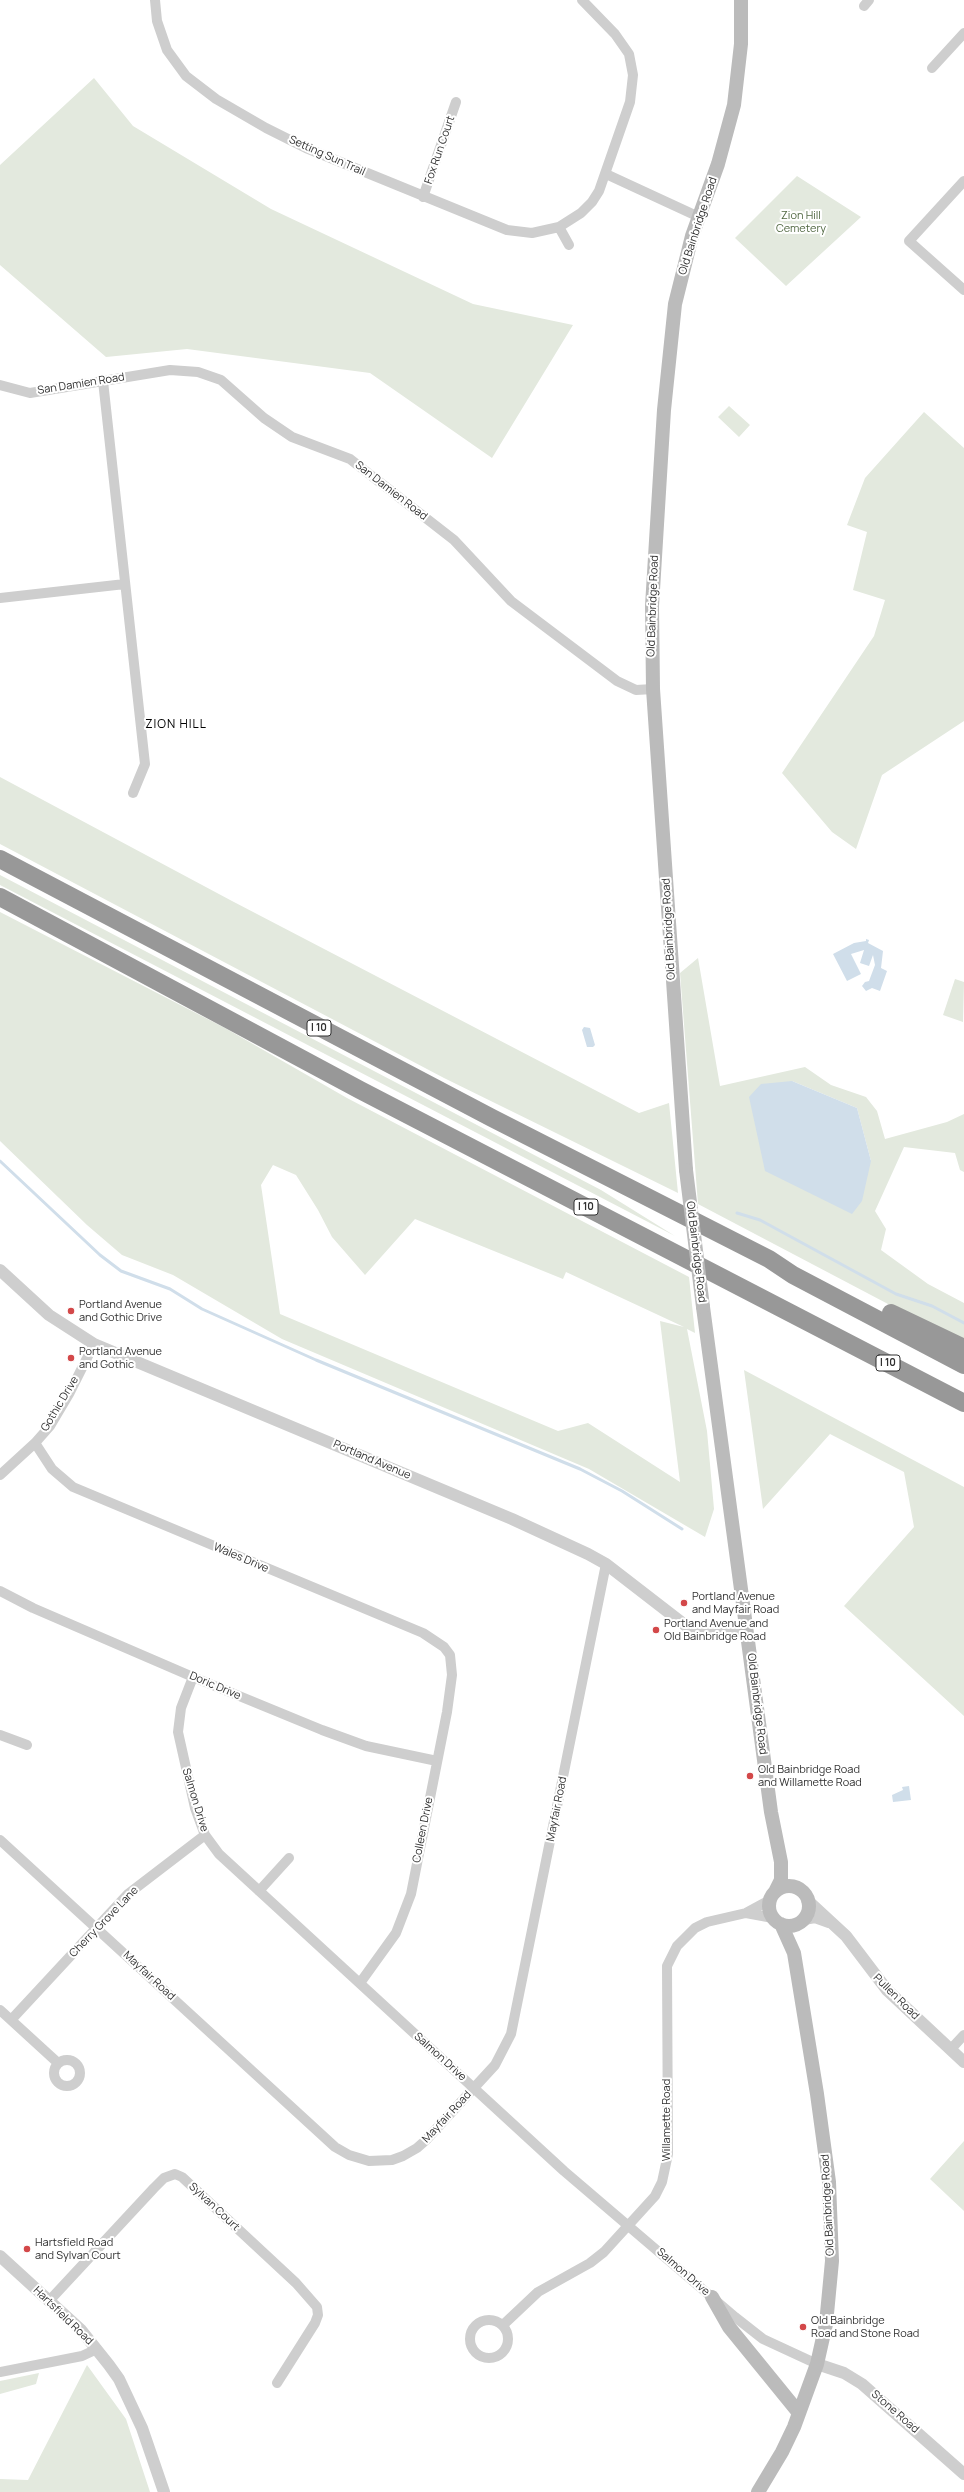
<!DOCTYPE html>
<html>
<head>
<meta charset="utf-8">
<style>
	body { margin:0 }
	canvas { display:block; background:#fff }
</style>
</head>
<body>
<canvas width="964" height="2492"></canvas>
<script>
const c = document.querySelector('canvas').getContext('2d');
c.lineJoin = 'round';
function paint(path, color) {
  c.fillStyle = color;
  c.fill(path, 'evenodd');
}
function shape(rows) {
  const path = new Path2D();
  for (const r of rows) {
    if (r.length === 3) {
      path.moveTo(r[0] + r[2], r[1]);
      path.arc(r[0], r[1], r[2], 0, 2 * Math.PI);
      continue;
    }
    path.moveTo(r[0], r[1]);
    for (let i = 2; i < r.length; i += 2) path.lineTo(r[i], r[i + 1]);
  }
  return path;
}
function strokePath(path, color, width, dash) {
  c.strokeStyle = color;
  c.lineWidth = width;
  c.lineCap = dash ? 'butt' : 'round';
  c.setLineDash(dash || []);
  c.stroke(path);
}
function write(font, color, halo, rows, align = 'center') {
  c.font = font + ' Manrope,sans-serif';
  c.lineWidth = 4;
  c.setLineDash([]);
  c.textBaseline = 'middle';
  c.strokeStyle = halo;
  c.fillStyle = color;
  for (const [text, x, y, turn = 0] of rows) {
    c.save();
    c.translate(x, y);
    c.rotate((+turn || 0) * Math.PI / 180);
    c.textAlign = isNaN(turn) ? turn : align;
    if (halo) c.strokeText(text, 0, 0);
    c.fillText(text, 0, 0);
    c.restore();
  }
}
paint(shape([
	[94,78,133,126,271,209,473,304,573,325,492,458,370,373,187,349,106,357,0,265,0,165],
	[797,176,861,217,786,286,735,238],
	[729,406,750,425,739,437,718,417],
	[924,412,964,448,964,721,882,775,856,849,832,832,782,773,874,636,885,600,853,590,867,532,847,525,865,478],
	[0,777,232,901,639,1113,669,1103,678,1193,444,1078,0,844],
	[0,875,601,1190,675,1236,0,885],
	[0,912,225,1028,347,1098,689,1277,695,1333,687,1329,707,1431,714,1509,705,1537,589,1469,282,1339,173,1275,122,1255,87,1225,0,1141],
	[273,1165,296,1175,318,1210,332,1237,365,1275,415,1219,563,1279,566,1272,684,1327,660,1321,680,1482,588,1423,558,1431,280,1314,261,1185],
	[698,958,720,1086,805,1067,831,1085,866,1097,877,1111,885,1139,947,1122,964,1114,964,1172,960,1170,955,1153,904,1147,875,1211,886,1229,881,1250,928,1284,964,1303,964,1344,698,1204,680,973],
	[792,1081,857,1108,871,1161],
	[955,979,964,982,963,1022,943,1015],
	[744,1370,964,1487,964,1716,844,1606,914,1527,904,1472,830,1434,763,1509],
	[964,2141,964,2211,930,2179],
	[87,2365,126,2419,150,2492,0,2492,0,2479,28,2480],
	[39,2373,36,2384,0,2394,0,2381]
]), '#e3e9de');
paint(shape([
	[866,939,869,940,868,943,883,951,881,968,887,971,880,991,872,988,866,991,862,986,865,982,869,981,875,965,873,955,869,966,860,963,864,950,851,954,861,974,847,981,833,954,854,943,866,941],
	[584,1027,590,1028,595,1045,593,1047,587,1047,582,1030],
	[792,1081,857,1108,871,1161,862,1201,852,1214,765,1171,749,1097,761,1084],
	[909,1786,911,1800,893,1802,892,1795,903,1790,902,1787]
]), '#d0deea');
strokePath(shape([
	[0,1161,100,1255,121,1271,170,1289,202,1309,316,1360,580,1469,622,1491,682,1529],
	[737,1213,760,1220,896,1294,932,1306,964,1323]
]), '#d0deea', 3);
strokePath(shape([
	[155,0,157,21,167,50,186,76,216,99,266,128,306,148,507,230,532,233,559,227,581,213,592,202,599,191,630,102,633,75,629,54,615,34,582,0],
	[864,6,869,0],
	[932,68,964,33],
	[606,174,699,217],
	[964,181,909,241,964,290],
	[423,197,456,102],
	[559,227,569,245],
	[103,381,145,764,133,793],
	[0,385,30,393,170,370,198,372,221,380,264,418,292,437,350,459,454,540,511,601,617,681,636,690,653,689],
	[0,598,125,584],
	[35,1443,52,1469,73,1487,423,1633,444,1647,450,1655,452,1675,447,1712,411,1894,396,1933,360,1983],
	[0,1475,35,1443,50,1426,69,1394,94,1344],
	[0,1591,33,1608,193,1677,322,1730,366,1746,437,1761],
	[193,1677,181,1708,178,1732,195,1808,205,1835,219,1854,564,2171,735,2317,763,2339,817,2364],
	[0,1735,27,1745],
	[0,1840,335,2147,349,2155,369,2161,392,2160,403,2156,417,2148,426,2140,495,2065,511,2034,606,1564],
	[259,1891,289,1858],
	[746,1913,773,1918],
	[0,2010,58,2063],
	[11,2020,128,1894,205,1835],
	[951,2049,964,2035],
	[67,2073,13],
	[49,2301,154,2188,164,2178,175,2174,182,2177,296,2283,317,2307,318,2315,315,2323,277,2383],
	[489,2339,19],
	[503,2325,538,2292,590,2263,604,2252,655,2196,662,2182,668,2154,667,1966,677,1946,695,1928,707,1922,746,1913,770,1900],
	[0,2372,82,2356,97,2349]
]), '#cecece', 10);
strokePath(shape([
	[0,1270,49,1315,94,1344,512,1519,588,1554,606,1564,694,1632,713,1635,747,1631],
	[807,1900,846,1936,887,1990,964,2062],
	[804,1919,815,1917,829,1922],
	[0,2256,81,2330,109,2365,119,2379,142,2428,164,2492],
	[817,2364,844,2373,862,2384,964,2474]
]), '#cecece', 12);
strokePath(shape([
	[686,1170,653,689,652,606,664,410,675,304,692,236,718,164,734,105,741,44,741,0],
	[703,1307,771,1812,781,1862,781,1880,775,1892],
	[789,1906,20],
	[712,2297,729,2327,799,2413],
	[758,2492,782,2452,794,2427,817,2364,826,2324,832,2261,829,2182,817,2094,794,1953,781,1924]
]), '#bbb', 14);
strokePath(shape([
	[0,859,492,1118,769,1259,793,1275,964,1365],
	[0,897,360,1090,964,1403],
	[891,1313,964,1348]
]), '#989898', 18);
strokePath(shape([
	[686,1170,703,1307]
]), '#bbb', 14);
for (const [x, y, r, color] of [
	[71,1311,4,"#d34849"],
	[71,1358,4,"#d34849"],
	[684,1603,4,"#d34849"],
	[656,1630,4,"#d34849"],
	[750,1776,4,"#d34849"],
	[27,2249,4,"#d34849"],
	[803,2327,4,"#d34849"]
]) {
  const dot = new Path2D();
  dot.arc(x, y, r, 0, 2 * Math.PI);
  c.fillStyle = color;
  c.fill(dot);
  strokePath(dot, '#fff', 1.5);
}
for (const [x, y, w] of [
	[319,1028,24],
	[586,1207,24],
	[888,1363,24]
]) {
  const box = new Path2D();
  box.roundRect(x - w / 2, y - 8, w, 16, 3);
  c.fillStyle = '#fff';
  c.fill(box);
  strokePath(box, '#313131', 1);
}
write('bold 10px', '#313131', null, [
	["I 10",319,1028],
	["I 10",586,1207],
	["I 10",888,1363]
]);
write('11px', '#313131', '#fff', [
	["Fox Run Court",440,150,-71],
	["Setting Sun Trail",327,156,24],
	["Old Bainbridge Road",698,226,-72],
	["San Damien Road",81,384,-9],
	["San Damien Road",391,491,38],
	["Old Bainbridge Road",653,606,-88],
	["Old Bainbridge Road",669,929,-93],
	["Old Bainbridge Road",696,1252,83],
	["Gothic Drive",60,1404,-59],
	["Portland Avenue",372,1460,23],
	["Wales Drive",241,1558,23],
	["Doric Drive",215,1686,23],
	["Old Bainbridge Road",757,1704,83],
	["Salmon Drive",195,1800,73],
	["Mayfair Road",557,1809,-79],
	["Colleen Drive",423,1830,-79],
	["Cherry Grove Lane",104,1922,-46],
	["Mayfair Road",149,1976,43],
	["Pullen Road",896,1997,45],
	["Salmon Drive",440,2057,42],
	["Mayfair Road",447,2117,-47],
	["Willamette Road",667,2120,-90],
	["Old Bainbridge Road",828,2205,-93],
	["Sylvan Court",214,2207,43],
	["Salmon Drive",683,2272,41],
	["Hartsfield Road",63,2316,44],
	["Stone Road",895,2412,41]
]);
write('11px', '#526943', '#fff', [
	["Zion Hill",801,216],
	["Cemetery",801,229]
]);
write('11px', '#313131', '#fff', [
	["Portland Avenue",79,1305],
	["and Gothic Drive",79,1318],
	["Portland Avenue",79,1352],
	["and Gothic",79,1365],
	["Portland Avenue",692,1597],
	["and Mayfair Road",692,1610],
	["Portland Avenue and",664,1624],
	["Old Bainbridge Road",664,1637],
	["Old Bainbridge Road",758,1770],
	["and Willamette Road",758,1783],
	["Hartsfield Road",35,2243],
	["and Sylvan Court",35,2256],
	["Old Bainbridge",811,2321],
	["Road and Stone Road",811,2334]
], 'left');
c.letterSpacing = '1px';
write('12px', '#000', '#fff', [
	["ZION HILL",176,725]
]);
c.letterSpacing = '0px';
</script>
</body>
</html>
